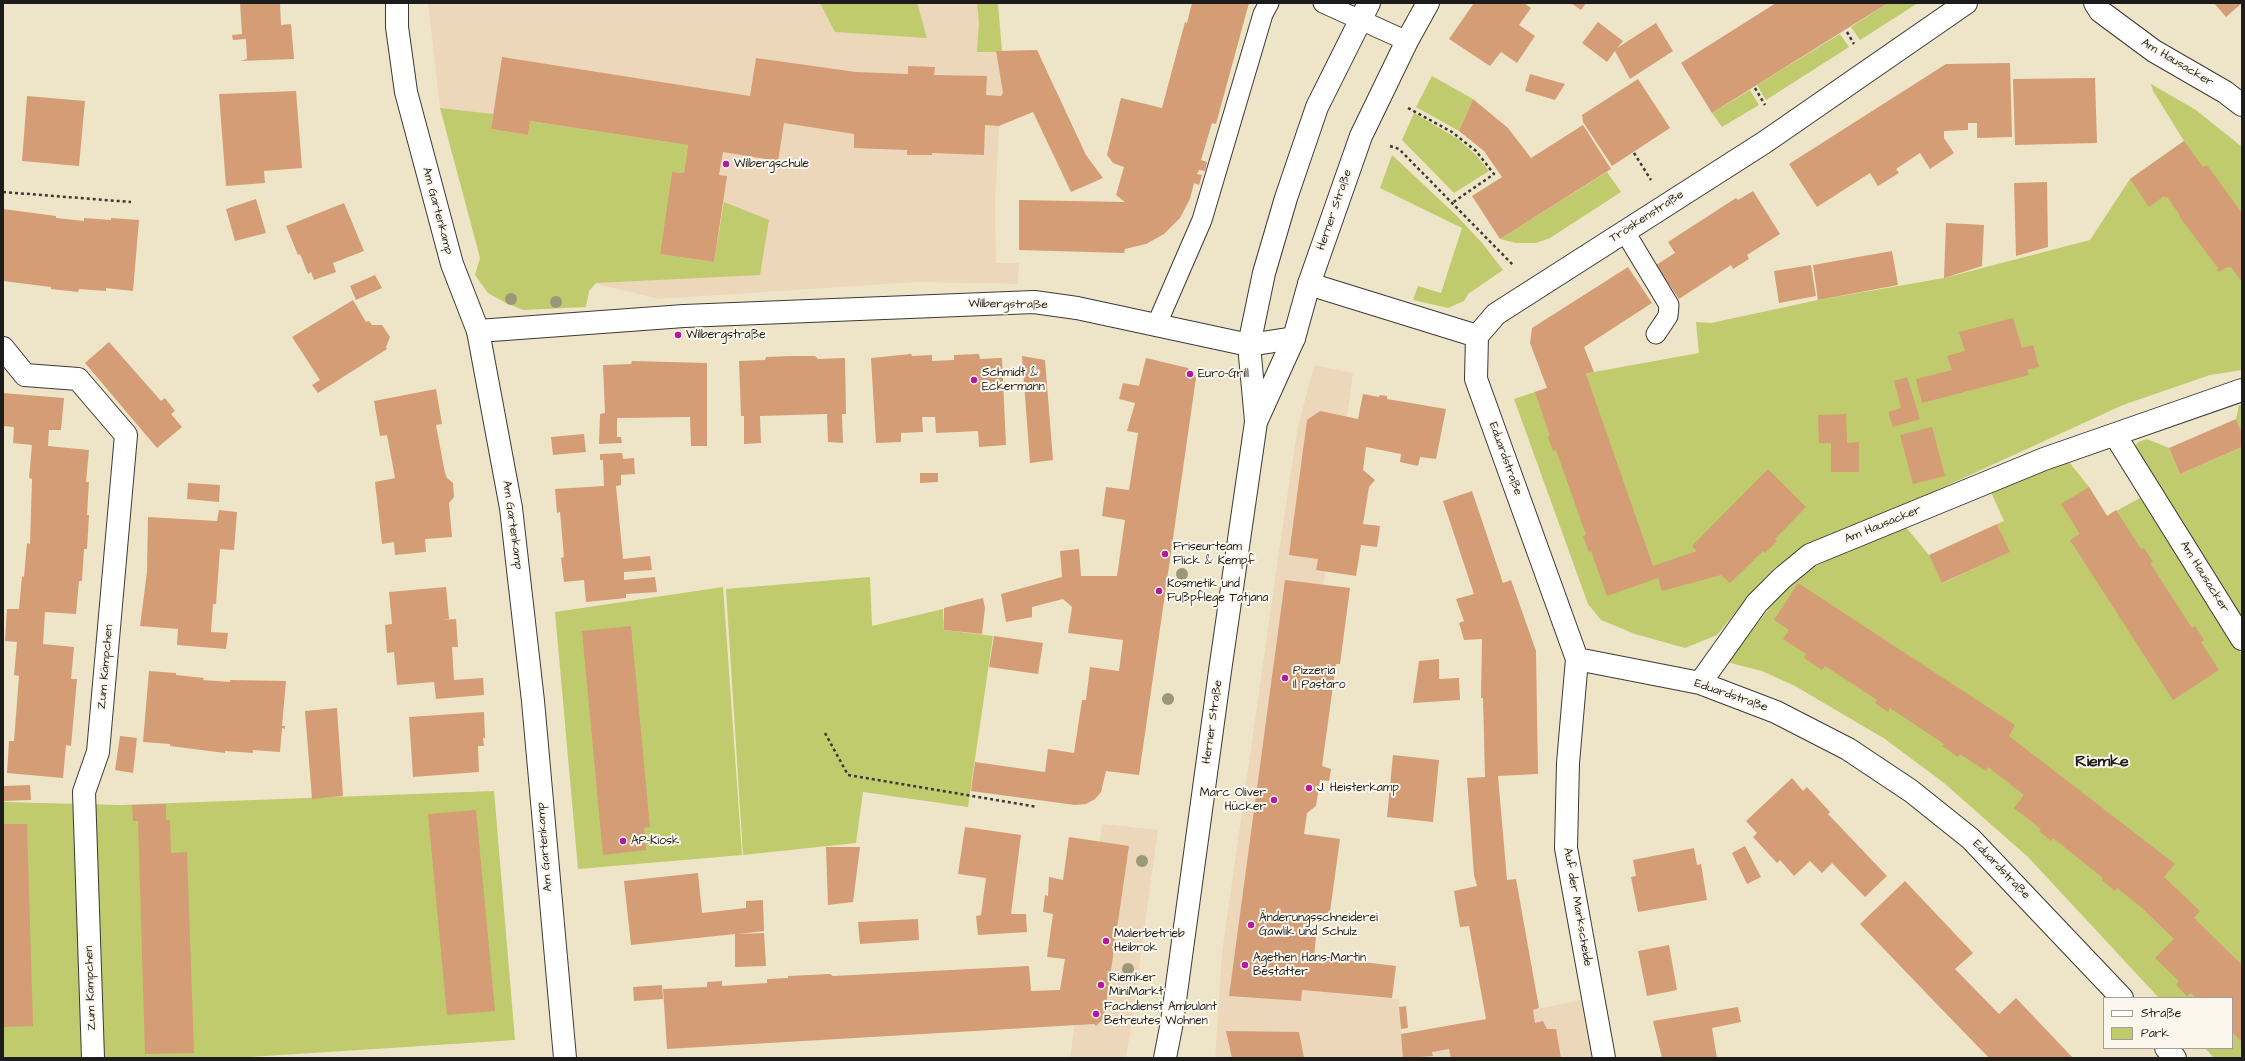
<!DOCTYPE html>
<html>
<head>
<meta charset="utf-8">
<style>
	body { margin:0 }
	#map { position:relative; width:2245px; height:1061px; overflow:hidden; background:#eee5c8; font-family:"Architects Daughter",sans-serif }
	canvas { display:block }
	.frame { position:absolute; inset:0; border:4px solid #1c1c1c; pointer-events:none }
	.legend { position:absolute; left:2103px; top:997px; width:130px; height:52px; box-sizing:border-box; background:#fbf7ec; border:1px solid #a29f99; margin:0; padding:5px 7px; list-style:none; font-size:12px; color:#1c1c1c }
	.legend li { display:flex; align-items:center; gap:8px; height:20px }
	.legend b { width:20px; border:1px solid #a29f99 }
</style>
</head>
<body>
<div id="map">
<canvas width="2245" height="1061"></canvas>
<div class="frame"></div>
<ul class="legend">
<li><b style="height:5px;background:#fff"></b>Straße</li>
<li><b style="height:11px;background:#bfcb6d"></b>Park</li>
</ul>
</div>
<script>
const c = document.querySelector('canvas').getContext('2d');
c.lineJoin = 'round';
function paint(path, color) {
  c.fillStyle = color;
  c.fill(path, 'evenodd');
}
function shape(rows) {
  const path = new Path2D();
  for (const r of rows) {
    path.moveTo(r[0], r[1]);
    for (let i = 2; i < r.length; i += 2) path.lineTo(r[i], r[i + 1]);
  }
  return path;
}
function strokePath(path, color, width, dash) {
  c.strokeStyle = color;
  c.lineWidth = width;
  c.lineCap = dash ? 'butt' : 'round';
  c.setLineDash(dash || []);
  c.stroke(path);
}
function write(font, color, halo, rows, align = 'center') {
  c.font = font + ' "Architects Daughter",sans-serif';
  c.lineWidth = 4;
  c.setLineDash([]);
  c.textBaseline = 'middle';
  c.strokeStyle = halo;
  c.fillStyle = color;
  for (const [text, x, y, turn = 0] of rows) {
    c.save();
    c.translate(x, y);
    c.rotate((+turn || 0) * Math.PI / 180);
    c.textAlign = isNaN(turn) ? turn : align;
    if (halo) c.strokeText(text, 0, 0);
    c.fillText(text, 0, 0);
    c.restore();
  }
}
paint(shape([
	[428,3,990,3,996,53,1003,93,1001,96,995,202,996,263,1019,263,1018,284,917,282,659,299,522,266,440,108],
	[1314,365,1353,373,1266,998,1301,1001,1302,990,1399,999,1401,1034,1445,1028,1581,1000,1592,1058,1215,1058,1222,953,1279,551,1297,431],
	[1102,824,1158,830,1139,967,1140,974,1135,1011,1132,1020,1126,1058,1070,1058]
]), '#edd7bb');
paint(shape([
	[820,3,917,3,927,38,835,32],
	[977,3,998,3,1002,52,977,52,979,22],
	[1888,3,1918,3,1860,40,1851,27],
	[1840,34,1849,47,1766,100,1757,85],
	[1432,76,1473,99,1459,131,1416,107],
	[2151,84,2196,110,2242,147,2242,370,2210,375,2123,405,1806,550,1774,568,1752,592,1717,635,1685,648,1635,634,1601,620,1588,604,1514,399,1594,372,1699,353,1696,322,1711,323,1818,300,1944,278,2090,240,2130,179,2184,141,2153,91],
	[1750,90,1759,105,1722,127,1712,113],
	[440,108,493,114,491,129,528,135,530,121,688,145,684,173,672,172,660,254,714,262,724,202,769,220,760,275,596,283,589,291,586,307,523,310,504,302,488,293,475,275,480,258],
	[1414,113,1458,139,1475,154,1489,171,1454,193,1402,140],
	[1392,155,1457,216,1483,244,1503,270,1468,294,1464,301,1448,308,1413,300,1418,286,1441,293,1462,228,1380,188],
	[1607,172,1621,192,1550,238,1536,243,1516,243,1500,239],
	[2239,405,2242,405,2242,433,2236,419],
	[2147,439,2169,448,2180,474,2242,447,2242,631,2132,450,2138,442],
	[2065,457,2089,487,2107,516,2140,498,2242,655,2242,1058,2214,1058,2205,1048,2232,1048,2232,998,2159,998,2028,857,1944,783,1885,739,1795,686,1762,671,1727,662,1783,591,1807,571,1833,557,1904,525,1929,555,1943,583,2009,552,1997,524,2004,521,1989,488],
	[870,577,872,626,943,609,944,630,993,636,968,807,863,792,856,843,743,855,726,589],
	[723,587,742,855,578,869,555,612],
	[494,791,515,1040,234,1058,3,1058,3,802,121,805]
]), '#bfcb6d');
paint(shape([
	[240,3,280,3,281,25,291,24,294,59,240,61,247,59,246,39,233,40,232,35,242,34],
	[1192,3,1249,3,1216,124,1212,123,1201,160,1207,162,1205,171,1199,170,1197,174,1202,175,1199,185,1194,183,1190,199,1180,218,1164,234,1146,244,1125,249,1124,253,1019,250,1019,200,1125,202,1116,195,1124,167,1113,163,1107,155,1121,98,1162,108,1185,22,1187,23],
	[1474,3,1524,3,1531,8,1519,25,1535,36,1517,63,1501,52,1490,66,1449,39],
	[1571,3,1586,3,1581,10],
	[1776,3,1888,3,1712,113,1681,63],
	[2214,3,2242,3,2226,17],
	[1598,22,1623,41,1617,48,1656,23,1673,51,1630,79,1615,51,1607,62,1582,43],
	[1037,50,1086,155,1103,178,1071,192,1033,112,999,126,985,125,984,155,932,153,932,155,907,155,907,150,854,148,854,134,784,123,778,161,723,152,719,175,727,176,714,262,660,254,672,172,684,173,688,145,530,121,528,135,491,129,502,57,750,96,756,58,856,72,908,74,908,66,935,67,934,75,987,76,986,95,1001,96,1003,93,996,51],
	[2010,63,2012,137,1977,138,1977,123,1968,123,1968,130,1944,131,1944,138,1954,153,1930,169,1920,153,1896,169,1899,173,1878,186,1870,173,1817,207,1789,164,1946,64],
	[1530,74,1565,84,1555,100,1525,91],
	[2095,78,2097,143,2015,145,2013,79],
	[1638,79,1670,128,1612,166,1583,122,1582,115],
	[296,91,302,168,264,171,265,183,226,186,219,94],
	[27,96,85,101,79,166,22,161],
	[1473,99,1508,128,1531,158,1583,125,1611,169,1500,239,1472,196,1502,177,1484,151,1459,131],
	[2184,141,2203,167,2207,165,2242,213,2242,282,2231,267,2228,268,2227,267,2219,272,2217,269,2218,268,2179,216,2180,215,2167,197,2165,198,2164,196,2149,207,2130,179],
	[2047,182,2048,247,2016,256,2014,183],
	[1753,191,1780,234,1747,255,1749,259,1733,269,1731,265,1679,299,1656,265,1675,253,1668,242,1736,198,1738,200],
	[256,199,266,233,235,241,226,209],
	[344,203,364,251,333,263,336,272,314,280,311,272,308,274,300,254,298,255,286,226],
	[3,209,56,216,56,218,84,221,84,218,111,220,111,218,139,220,133,291,106,288,106,291,79,289,78,292,51,289,51,287,3,281],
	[1946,223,1984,225,1982,266,1944,278],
	[1892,251,1898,285,1818,300,1813,265],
	[1811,265,1816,296,1779,303,1774,271],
	[1628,267,1652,303,1584,347,1594,372,1586,374,1653,566,1697,551,1692,546,1768,469,1806,507,1775,539,1777,541,1765,553,1763,551,1730,583,1721,575,1662,591,1658,578,1607,596,1591,551,1589,552,1583,536,1586,535,1556,450,1553,451,1548,437,1550,436,1535,392,1547,388,1530,343,1532,328],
	[375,275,382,288,356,300,350,286],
	[353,300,366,322,369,321,372,325,382,325,390,337,386,347,387,349,318,393,312,385,320,380,292,337],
	[2013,318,2022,348,2033,345,2039,367,2027,370,2029,375,1922,403,1916,379,1952,370,1947,356,1965,351,1959,332],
	[109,342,161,401,165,398,175,411,171,414,182,427,157,448,85,363],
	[911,354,912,356,932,355,932,361,954,360,954,355,979,354,980,359,1002,358,1006,445,979,447,978,431,936,433,935,417,922,417,923,432,901,433,901,442,876,443,871,358],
	[791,356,815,356,818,359,845,358,846,414,842,414,843,443,828,442,827,414,793,415,760,416,761,443,744,444,744,416,741,416,739,361,765,360,766,357],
	[1022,356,1045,360,1053,460,1030,463],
	[1146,358,1188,368,1196,378,1139,775,1106,771,1101,792,1095,799,1086,804,1075,805,971,791,975,762,1045,772,1048,749,1074,753,1082,700,1086,700,1090,667,1119,671,1123,640,1068,633,1072,607,1063,599,1032,607,1032,617,1006,622,1001,594,1062,577,1060,551,1079,549,1081,576,1117,576,1125,520,1102,516,1106,487,1129,490,1138,433,1127,431,1135,403,1119,399,1123,383,1139,386],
	[632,361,707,363,707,446,691,446,690,417,617,418,617,437,621,437,622,443,599,444,600,414,605,413,603,365,631,364],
	[1907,377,1920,419,1893,427,1888,412,1901,408,1894,381],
	[436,389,442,424,436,425,445,473,447,478,453,483,454,497,449,503,452,537,425,539,426,552,395,555,394,542,382,544,375,482,395,478,387,435,380,436,374,401],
	[3,393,64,398,61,430,49,430,48,446,89,450,86,482,89,482,87,515,89,515,87,549,84,549,82,581,79,581,76,614,45,612,43,644,74,647,71,679,77,679,74,713,71,746,66,745,63,778,7,773,9,741,14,741,19,676,14,675,17,642,5,641,7,609,19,609,22,576,24,577,27,543,30,544,32,479,29,478,32,445,13,443,14,427,3,426],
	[1363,394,1379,397,1380,395,1387,396,1387,399,1446,409,1436,459,1420,457,1418,466,1400,462,1401,454,1366,447,1363,470,1375,480,1369,487,1363,524,1380,526,1377,547,1361,545,1356,576,1316,570,1318,559,1289,555,1307,420,1320,411,1358,419],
	[1846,414,1847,443,1859,442,1859,472,1831,472,1831,443,1819,443,1818,415],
	[2236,419,2242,433,2242,447,2180,474,2169,448],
	[1932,427,1945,476,1913,484,1900,435],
	[584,434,586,452,553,455,551,437],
	[622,453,623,459,634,458,635,474,621,475,621,485,616,486,623,559,650,556,652,570,624,572,624,580,655,577,657,592,626,594,626,598,586,602,584,580,564,582,561,558,564,557,560,512,557,513,555,489,604,486,603,460,600,460,600,454],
	[920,473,938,473,938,482,920,483],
	[188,483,220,485,219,502,187,499],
	[2089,487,2107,516,2116,510,2141,549,2144,548,2153,562,2150,563,2192,628,2195,626,2204,640,2201,642,2219,670,2173,700,2070,540,2080,534,2061,504],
	[1472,491,1503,583,1511,580,1536,651,1538,774,1498,776,1507,880,1516,879,1539,1008,1533,1010,1535,1023,1543,1021,1547,1029,1556,1029,1561,1058,1451,1058,1449,1049,1432,1052,1433,1056,1403,1058,1401,1034,1486,1019,1469,926,1460,927,1454,891,1477,886,1474,875,1467,778,1485,777,1483,698,1481,698,1482,639,1464,640,1459,623,1464,621,1456,599,1474,594,1443,501],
	[219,510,237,512,234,550,220,549,216,604,213,604,211,632,228,633,226,649,177,645,178,629,140,626,147,572,148,517,217,521],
	[1997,524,2010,552,1942,583,1929,555],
	[1285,580,1350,588,1340,664,1336,664,1322,766,1331,769,1329,781,1320,780,1316,806,1307,813,1304,834,1340,839,1329,919,1311,918,1308,936,1316,937,1314,956,1396,966,1392,998,1302,990,1301,1001,1229,996],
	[1798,583,2015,725,2009,736,2175,864,2164,877,2200,911,2194,918,2242,965,2242,1042,2232,1032,2232,998,2196,998,2191,993,2187,996,2176,985,2179,981,2155,958,2174,939,2141,907,2117,888,2115,891,2102,880,2103,878,2053,838,2051,841,2039,831,2041,829,2014,808,2024,795,1988,767,1986,771,1960,754,1958,757,1942,746,1944,744,1890,708,1888,712,1875,703,1877,700,1825,666,1822,670,1804,658,1806,654,1783,639,1789,630,1774,620],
	[446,587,449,619,441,620,456,619,458,647,452,647,454,680,483,678,484,695,436,699,434,682,397,685,394,652,387,653,385,625,392,624,389,592],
	[983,598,985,608,982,634,944,630,944,608],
	[631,626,650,827,644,828,646,850,603,855,582,631],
	[994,636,1043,643,1038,674,989,667],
	[1439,659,1439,679,1459,678,1460,700,1413,703,1419,661],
	[149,671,176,673,176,675,204,678,203,680,230,682,230,680,286,681,282,726,285,726,285,729,282,728,280,752,253,750,253,753,225,751,225,753,170,746,170,744,143,742],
	[337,708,343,796,312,799,305,711],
	[484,712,485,738,483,738,484,746,478,746,479,772,413,777,409,717],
	[120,736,137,738,133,773,115,770],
	[1393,755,1439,760,1433,822,1387,817],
	[1792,778,1803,791,1807,787,1830,812,1828,814,1887,876,1865,897,1832,863,1822,873,1810,861,1794,876,1780,860,1777,863,1753,837,1757,833,1746,821],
	[30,785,31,800,3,801,3,786],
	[166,804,166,820,170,820,171,853,187,852,194,1053,145,1054,138,821,133,821,132,805],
	[476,810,495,1011,447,1015,428,814],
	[3,824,27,824,33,1026,3,1027],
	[965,827,1021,835,1011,914,1026,914,1027,932,978,935,976,916,981,915,986,878,958,874],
	[1069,837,1129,846,1104,1018,1096,1026,1094,1024,667,1049,663,989,707,987,707,982,722,981,722,986,767,983,767,979,788,978,788,976,830,974,833,976,1029,966,1031,991,1060,990,1065,959,1047,957,1053,914,1043,912,1045,895,1048,896,1049,877,1063,880],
	[1745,846,1761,877,1747,884,1732,853],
	[826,847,860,847,853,902,828,905],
	[1694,848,1697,865,1701,864,1707,900,1638,912,1631,877,1636,876,1633,860],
	[698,873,702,913,746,908,746,901,763,900,764,931,738,934,764,933,766,966,735,967,735,934,631,945,624,881],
	[1905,881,1973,953,1955,969,1999,1014,2016,998,2073,1058,1989,1058,1928,995,1860,924],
	[918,919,919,940,860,944,858,922],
	[1669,945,1677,990,1647,996,1638,951],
	[662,985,663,999,634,1001,633,987],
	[1406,1006,1408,1028,1401,1029,1399,1007],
	[1738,1007,1741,1022,1712,1028,1717,1058,1662,1058,1653,1021],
	[1226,1031,1299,1032,1304,1058,1232,1058]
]), '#d49d76');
const lane = shape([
	[1323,3,1407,41],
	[1625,232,1669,305,1668,316,1656,334],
	[1156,326,1202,220,1263,14,1269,3]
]);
const street = shape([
	[2095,3,2100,11,2154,51,2225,92,2242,105],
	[1309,284,1477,336],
	[478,331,511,508,533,701,565,1058],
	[1477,336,1476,379,1577,659,1568,763,1566,848,1604,1058],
	[1477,336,1496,314,1765,142,1966,3],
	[3,348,25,375,78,379,126,435,98,752,84,792,93,1058],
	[2115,435,2242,639],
	[1577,659,1700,683,1776,712,1848,749,1911,791,1971,839,2122,998],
	[1700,683,1757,603,1782,578,1810,555,2044,459,2242,390],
	[2166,1048,2175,1058]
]);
const secondary = shape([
	[397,3,397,27,406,92,452,264,478,331,684,316,1034,302,1077,308,1249,345,1294,338]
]);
const primary = shape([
	[1256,421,1249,345,1264,273,1286,198,1317,107,1369,3],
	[1165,1058,1172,1022,1220,671,1256,422,1294,338,1309,284,1361,136,1407,41,1428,3]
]);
strokePath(lane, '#3c3a36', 21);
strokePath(street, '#3c3a36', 24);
strokePath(secondary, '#3c3a36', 24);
strokePath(primary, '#3c3a36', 24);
strokePath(shape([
	[1847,32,1854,44],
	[1755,88,1765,105],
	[1408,108,1452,132,1476,151,1494,174,1452,203],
	[1390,146,1399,149,1514,266],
	[1634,153,1651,180],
	[3,192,131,202],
	[825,733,848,775,1037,807]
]), '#3c3a36', 2.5, [3, 3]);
strokePath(lane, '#fff', 19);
strokePath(street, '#fff', 22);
strokePath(secondary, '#fff', 22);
strokePath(primary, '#fff', 22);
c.fillStyle = '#9a9879';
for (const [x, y] of [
	[511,299],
	[556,302],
	[1182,574],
	[1168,699],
	[1142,861],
	[1128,969]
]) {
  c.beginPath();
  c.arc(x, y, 6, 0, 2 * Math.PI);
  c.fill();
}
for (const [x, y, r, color] of [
	[726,164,4,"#b5179e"],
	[678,335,4,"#b5179e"],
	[1190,374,4,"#b5179e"],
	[974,380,4,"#b5179e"],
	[1165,554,4,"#b5179e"],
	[1159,591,4,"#b5179e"],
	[1285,678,4,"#b5179e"],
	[1309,788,4,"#b5179e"],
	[1274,800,4,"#b5179e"],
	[623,841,4,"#b5179e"],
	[1251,925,4,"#b5179e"],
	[1106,941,4,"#b5179e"],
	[1245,965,4,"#b5179e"],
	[1101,985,4,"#b5179e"],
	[1096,1014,4,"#b5179e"]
]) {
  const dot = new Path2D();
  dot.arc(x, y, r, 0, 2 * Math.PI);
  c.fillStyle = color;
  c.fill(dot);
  strokePath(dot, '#fbf7ec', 1.5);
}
write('12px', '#1c1c1c', '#fbf7ec', [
	["Am Hausacker",2177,63,31],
	["Herner Straße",1335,210,-71],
	["Am Gartenkamp",437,211,75],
	["Tröskenstraße",1647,217,-33],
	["Wilbergstraße",1008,305,1],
	["Eduardstraße",1505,459,70],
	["Am Gartenkamp",512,525,82],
	["Am Hausacker",1883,525,-22],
	["Am Hausacker",2204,577,58],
	["Zum Kämpchen",106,667,-85],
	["Eduardstraße",1731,696,19],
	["Herner Straße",1213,722,-82],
	["Am Gartenkamp",545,847,-95],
	["Eduardstraße",2001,870,46],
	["Auf der Markscheide",1577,907,80],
	["Zum Kämpchen",91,988,-92]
]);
write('12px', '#1c1c1c', '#fbf7ec', [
	["Wilbergschule",734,164],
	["Wilbergstraße",686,335],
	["Schmidt &",982,373],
	["Eckermann",982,387],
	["Euro-Grill",1198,374],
	["Friseurteam",1173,547],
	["Flick & Kempf",1173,561],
	["Kosmetik und",1167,584],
	["Fußpflege Tatjana",1167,598],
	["Pizzeria",1293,671],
	["Il Pastaro",1293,685],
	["J. Heisterkamp",1317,788],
	["Marc Oliver",1266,793,"right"],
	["Hücker",1266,807,"right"],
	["AP-Kiosk",631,841],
	["Änderungsschneiderei",1259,918],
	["Gawlik und Schulz",1259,932],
	["Malerbetrieb",1114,934],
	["Heibrok",1114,948],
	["Agethen Hans-Martin",1253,958],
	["Bestatter",1253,972],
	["Riemker",1109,978],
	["MiniMarkt",1109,992],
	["Fachdienst Ambulant",1104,1007],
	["Betreutes Wohnen",1104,1021]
], 'left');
write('bold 16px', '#1c1c1c', '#fbf7ec', [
	["Riemke",2102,763]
]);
</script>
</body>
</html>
